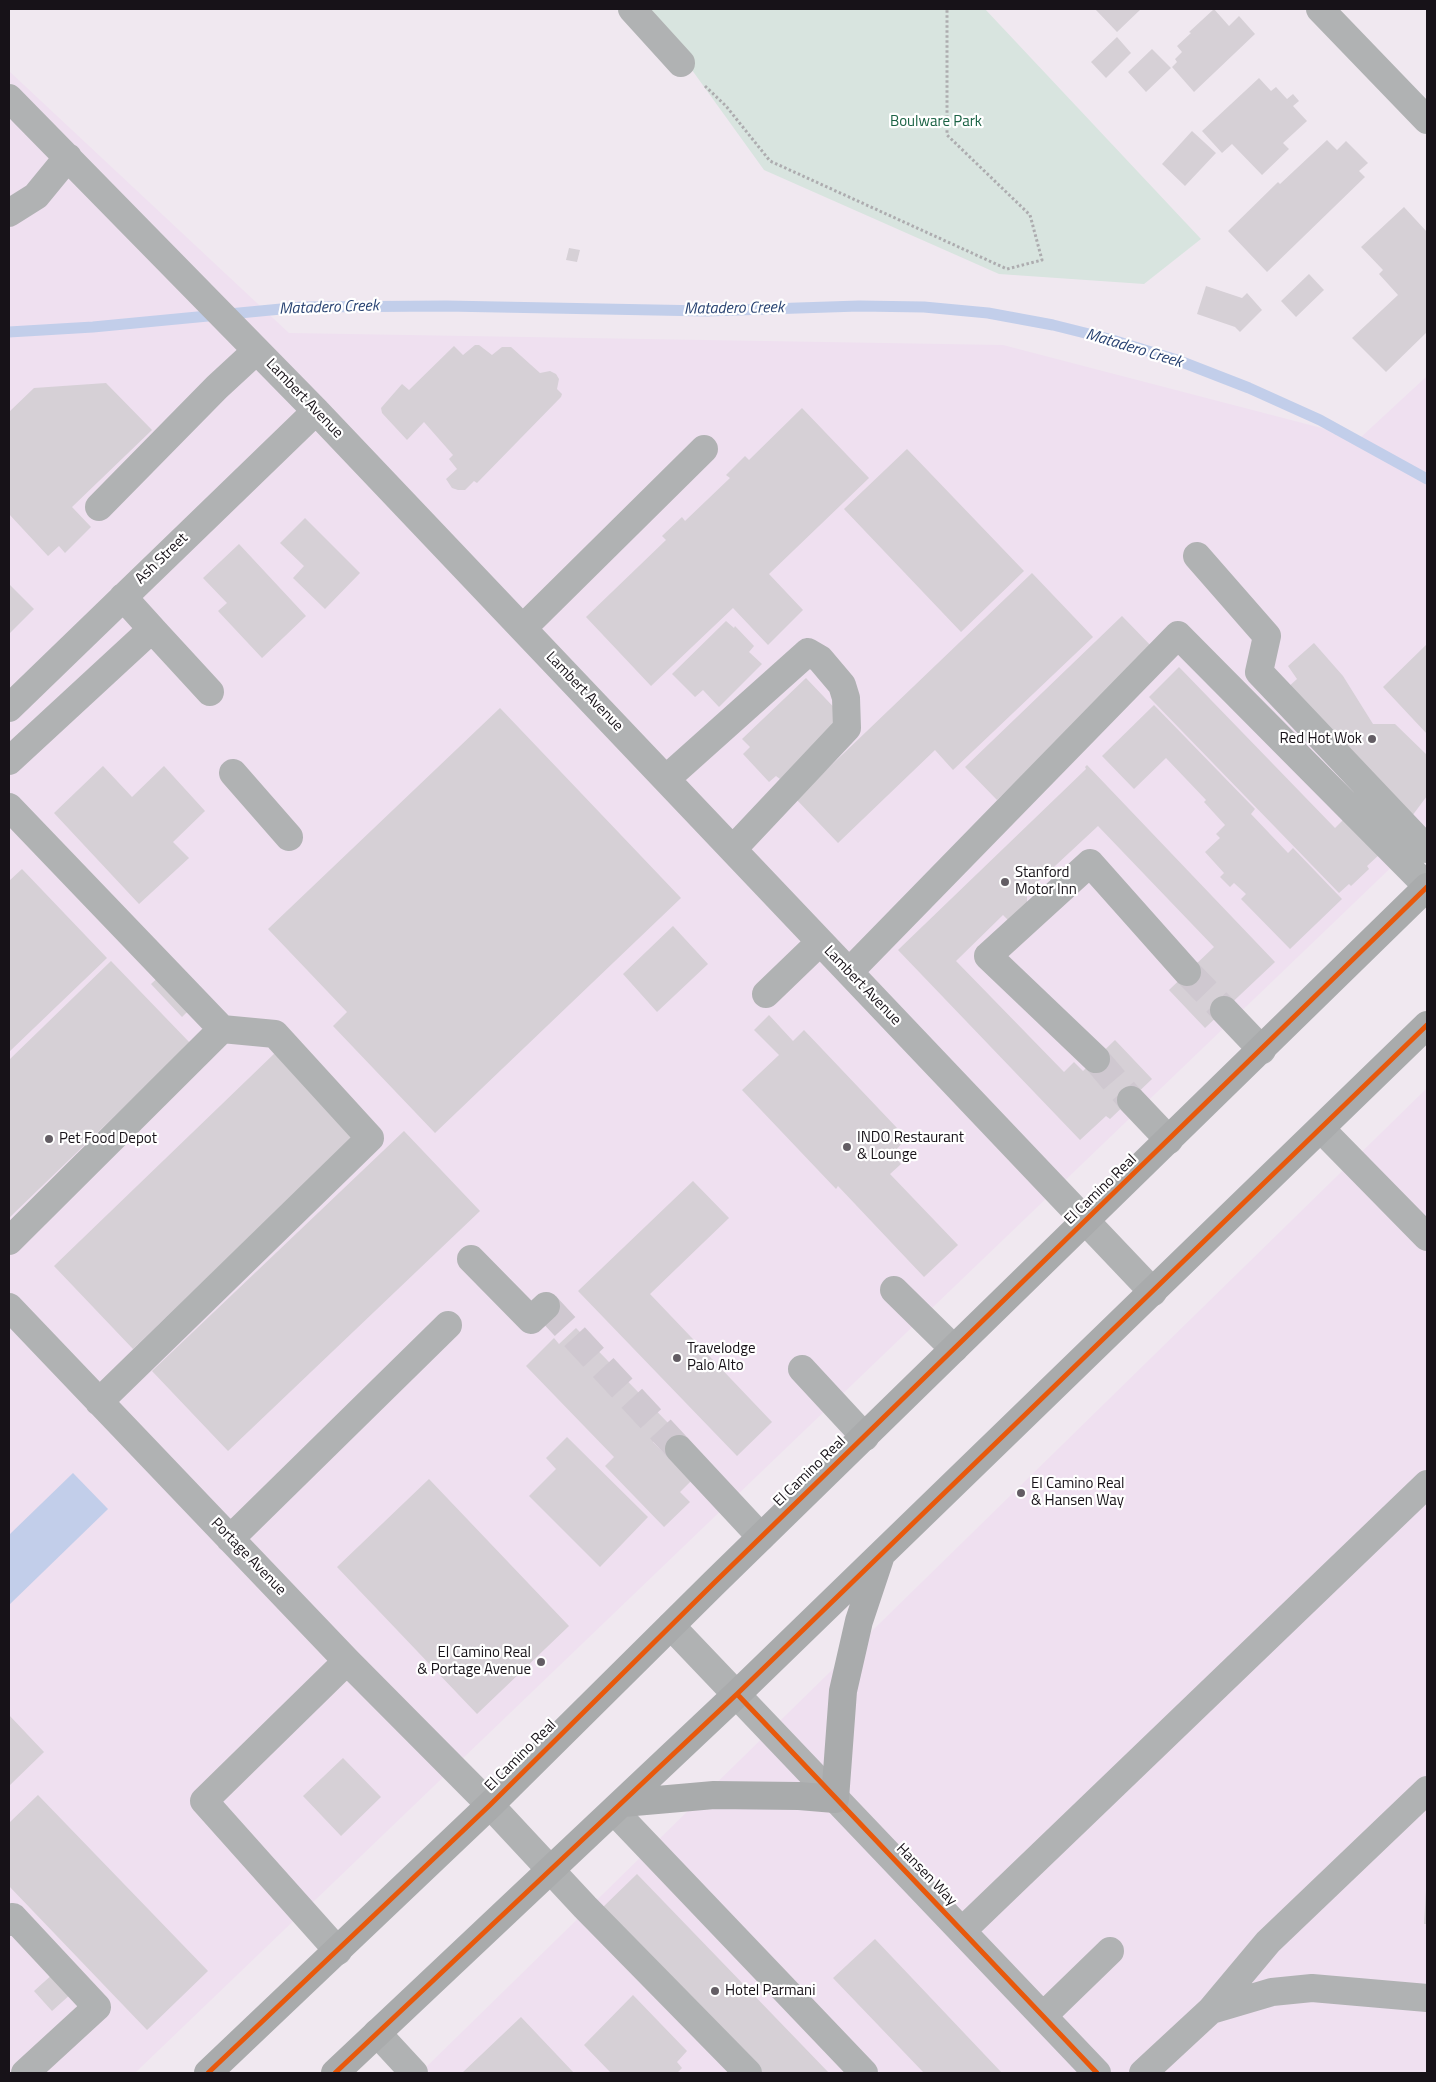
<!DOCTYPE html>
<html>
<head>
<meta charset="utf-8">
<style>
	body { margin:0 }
	#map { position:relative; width:1436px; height:2082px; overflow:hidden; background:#f0e8f0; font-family:"Titillium Web",sans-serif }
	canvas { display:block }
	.frame { position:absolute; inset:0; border:10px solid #171218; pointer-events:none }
</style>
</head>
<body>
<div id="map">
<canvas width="1436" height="2082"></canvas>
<div class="frame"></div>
</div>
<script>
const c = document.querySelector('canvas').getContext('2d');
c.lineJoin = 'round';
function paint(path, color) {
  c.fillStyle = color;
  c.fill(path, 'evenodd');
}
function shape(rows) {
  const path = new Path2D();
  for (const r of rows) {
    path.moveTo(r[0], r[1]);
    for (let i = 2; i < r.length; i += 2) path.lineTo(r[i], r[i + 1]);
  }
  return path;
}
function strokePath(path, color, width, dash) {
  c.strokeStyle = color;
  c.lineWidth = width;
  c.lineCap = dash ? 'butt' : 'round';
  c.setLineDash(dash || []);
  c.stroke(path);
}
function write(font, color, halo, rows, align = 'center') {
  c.font = font + ' "Titillium Web",sans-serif';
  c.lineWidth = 4.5;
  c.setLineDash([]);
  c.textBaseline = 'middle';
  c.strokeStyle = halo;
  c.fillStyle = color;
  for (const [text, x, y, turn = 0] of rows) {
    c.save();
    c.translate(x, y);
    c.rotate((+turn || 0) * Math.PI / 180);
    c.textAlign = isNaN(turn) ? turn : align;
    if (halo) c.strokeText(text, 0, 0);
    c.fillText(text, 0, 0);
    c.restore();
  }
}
paint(shape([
	[9,71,289,333,1003,345,1360,438,1427,376,1427,833,135,2073,9,2073],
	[1427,1088,1427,2073,420,2073,650,1848]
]), '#efe0f0');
paint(shape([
	[648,9,985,9,1201,239,1144,284,999,274,764,170]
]), '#d8e4df');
paint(shape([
	[73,1473,108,1509,9,1605,9,1535]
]), '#c2ceea');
strokePath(shape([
	[9,332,93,327,302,307,446,306,707,311,859,306,924,307,988,313,1053,325,1109,339,1177,360,1249,388,1320,420,1427,479]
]), '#c2ceea', 11);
paint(shape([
	[1095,9,1141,9,1117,32],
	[1214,9,1229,26,1239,16,1255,34,1194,92,1172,67,1177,62,1175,59,1182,52,1177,46,1191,33,1189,32],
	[1117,37,1131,53,1106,78,1091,62],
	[1152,49,1171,68,1146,92,1128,72],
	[1259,78,1271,91,1276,87,1287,99,1293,94,1299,101,1293,106,1307,121,1283,143,1289,149,1262,175,1232,144,1222,153,1202,131],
	[1192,131,1216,153,1185,186,1162,164],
	[1327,140,1337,150,1346,141,1368,163,1359,171,1365,177,1267,272,1228,231,1278,182,1280,184],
	[1404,207,1427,232,1427,332,1386,372,1352,338,1398,295,1379,274,1383,270,1361,247],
	[569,248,580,250,577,262,566,260],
	[1309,274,1324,290,1296,317,1281,301],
	[1206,286,1242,298,1247,293,1262,310,1240,332,1235,327,1197,314],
	[475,345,479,345,492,355,502,347,511,347,540,373,550,371,556,374,559,379,557,389,562,394,561,397,477,483,474,481,465,490,458,490,452,488,446,479,457,469,449,459,453,455,424,422,407,440,382,413,381,408,402,384,409,390,454,346,463,355],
	[106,383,152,430,72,507,91,527,65,553,59,546,48,556,9,514,9,412,34,388],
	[802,408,869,478,769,574,803,610,768,645,733,608,651,686,586,617,666,540,662,536,682,517,685,521,730,478,726,475,745,456,749,460],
	[907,449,1024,571,961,632,844,509],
	[305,518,360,573,325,609,293,578,304,566,280,543],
	[239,544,306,616,262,658,218,611,227,603,203,578],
	[1032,573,1093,637,953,770,935,750,838,843,796,799],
	[9,584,34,609,9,634],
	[1122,616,1154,649,997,800,965,767],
	[726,621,734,628,735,626,754,646,749,652,762,664,719,707,703,690,695,697,672,674],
	[1314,643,1343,676,1373,724,1395,724,1427,755,1427,796,1409,820,1285,690,1297,679,1288,666],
	[1427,644,1427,734,1383,687],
	[1179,667,1335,828,1346,817,1381,853,1367,866,1369,869,1351,886,1349,884,1339,893,1149,697],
	[806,678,844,718,780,779,776,776,769,782,743,754,750,747,742,739],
	[1154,705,1255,809,1251,814,1288,853,1293,848,1342,899,1290,949,1241,899,1246,894,1234,883,1230,887,1220,877,1224,873,1205,852,1220,838,1216,834,1225,825,1204,802,1206,800,1166,758,1134,789,1102,756],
	[500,708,681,898,435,1133,333,1026,347,1012,268,929],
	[1087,765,1275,962,1205,1028,1169,990,1214,947,1098,826,1027,892,1027,917,1016,928,1003,915,956,961,1064,1072,1074,1062,1083,1071,1115,1040,1152,1079,1110,1119,1106,1116,1080,1140,898,950,1086,769,1085,767],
	[103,766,132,797,164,766,205,811,173,842,189,858,139,904,54,813],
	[22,869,107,958,9,1052,9,881],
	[673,926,708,964,657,1012,623,974],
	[111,961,190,1043,9,1218,9,1060],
	[163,973,193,1006,182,1017,151,984],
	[769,1015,793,1041,804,1030,897,1128,895,1129,905,1140,892,1154,901,1164,890,1174,958,1245,924,1277,838,1186,836,1189,742,1090,779,1055,754,1030],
	[276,1052,355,1135,133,1349,54,1266],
	[404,1131,480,1211,228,1451,152,1371],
	[693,1181,729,1218,650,1294,772,1422,737,1456,578,1291],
	[576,1328,670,1425,653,1442,691,1481,680,1492,690,1502,664,1527,605,1466,614,1457,526,1366,554,1338,559,1344],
	[567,1437,648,1517,600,1567,529,1496,556,1469,546,1458],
	[429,1479,569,1626,477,1714,337,1567],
	[9,1715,44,1752,9,1786],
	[343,1758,381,1797,341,1836,303,1796],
	[38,1795,208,1971,147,2030,9,1886,9,1823],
	[637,1874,829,2073,760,2073,601,1909],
	[1426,1891,1427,1891,1427,1924,1424,1924],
	[875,1939,1002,2073,924,2073,833,1978],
	[54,1973,72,1993,52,2011,34,1991],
	[633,1995,687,2051,677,2062,682,2068,677,2073,611,2073,584,2045],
	[521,2017,574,2073,462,2073]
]), '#d6d0d6');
strokePath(shape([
	[1187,972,1224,1010],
	[1096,1059,1131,1100],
	[546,1306,679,1449]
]), '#cfc8d0', 28, [28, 14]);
strokePath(shape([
	[705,86,726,106,770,161,1007,269,1042,260,1030,215,947,135,947,9]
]), '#adacaf', 3, [2.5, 2.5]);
strokePath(shape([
	[632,9,681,63],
	[1320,9,1427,120],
	[9,98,316,411,1153,1292],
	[9,213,36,196,68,157],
	[99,507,217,387,256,351],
	[1197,556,1267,636,1259,672,1427,849],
	[523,628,704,449],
	[152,629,210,692],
	[9,708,316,411],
	[9,761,152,629,123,597],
	[233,773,289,837],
	[666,779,808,652,820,659,842,685,846,698,847,728,733,849],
	[9,807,222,1029,9,1241],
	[849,972,1178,635,1427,886],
	[766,994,820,942],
	[1224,1010,1262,1050],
	[1096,1059,988,956,1090,863,1187,972],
	[1131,1100,1169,1140],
	[1321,1129,1427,1237],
	[471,1259,531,1320,546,1306],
	[894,1290,954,1349],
	[9,1307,347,1661,490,1805,585,1907,748,2073],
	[802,1369,865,1437],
	[99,1402,370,1138,275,1034,222,1029],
	[679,1449,761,1537],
	[230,1539,448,1325],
	[671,1626,1097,2073],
	[614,1811,864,2073],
	[9,1922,13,1917,97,2007,25,2073],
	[962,1931,1427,1484],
	[338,1951,204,1801,347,1661],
	[1211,2010,1272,1992,1312,1988,1427,1998],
	[1043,2016,1110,1951],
	[377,2033,414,2073],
	[1143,2073,1211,2010,1268,1942,1427,1790]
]), '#b0b2b3', 28);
strokePath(shape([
	[623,1803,714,1795,799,1796,835,1799,843,1691,859,1621,880,1558],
	[208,2073,490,1805,714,1583,1427,887],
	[335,2073,737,1694,1427,1025]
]), '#a9abac', 28);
strokePath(shape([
	[737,1694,1097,2073],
	[208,2073,490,1805,714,1583,1427,887],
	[335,2073,737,1694,1427,1025]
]), '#e8590c', 5);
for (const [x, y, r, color] of [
	[1372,739,5,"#635d64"],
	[1005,882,5,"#635d64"],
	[49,1139,5,"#635d64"],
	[847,1147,5,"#635d64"],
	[677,1358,5,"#635d64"],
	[1021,1493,5,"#635d64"],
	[541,1662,5,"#635d64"],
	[715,1991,5,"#635d64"]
]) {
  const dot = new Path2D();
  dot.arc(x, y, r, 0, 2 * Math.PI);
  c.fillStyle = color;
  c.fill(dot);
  strokePath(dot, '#fff', 2);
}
write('15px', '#1b6345', '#fff', [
	["Boulware Park",936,122]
]);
write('15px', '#171218', '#fff', [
	["Lambert Avenue",304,399,46],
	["Ash Street",162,559,-44],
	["Lambert Avenue",584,692,46],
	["Lambert Avenue",862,986,46],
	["El Camino Real",1101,1190,-44],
	["El Camino Real",810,1472,-44],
	["Portage Avenue",248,1557,46],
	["El Camino Real",521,1756,-45],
	["Hansen Way",926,1875,46]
]);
write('15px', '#171218', '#fff', [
	["Red Hot Wok",1362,739,"right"],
	["Stanford",1015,873],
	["Motor Inn",1015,890],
	["INDO Restaurant",857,1138],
	["& Lounge",857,1155],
	["Pet Food Depot",59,1139],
	["Travelodge",687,1349],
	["Palo Alto",687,1366],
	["El Camino Real",1031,1484],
	["& Hansen Way",1031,1501],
	["El Camino Real",531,1653,"right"],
	["& Portage Avenue",531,1670,"right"],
	["Hotel Parmani",725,1991]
], 'left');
write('italic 16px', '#2a4473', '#fff', [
	["Matadero Creek",329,308,-2],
	["Matadero Creek",734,309,-1],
	["Matadero Creek",1134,349,17]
]);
</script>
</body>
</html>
